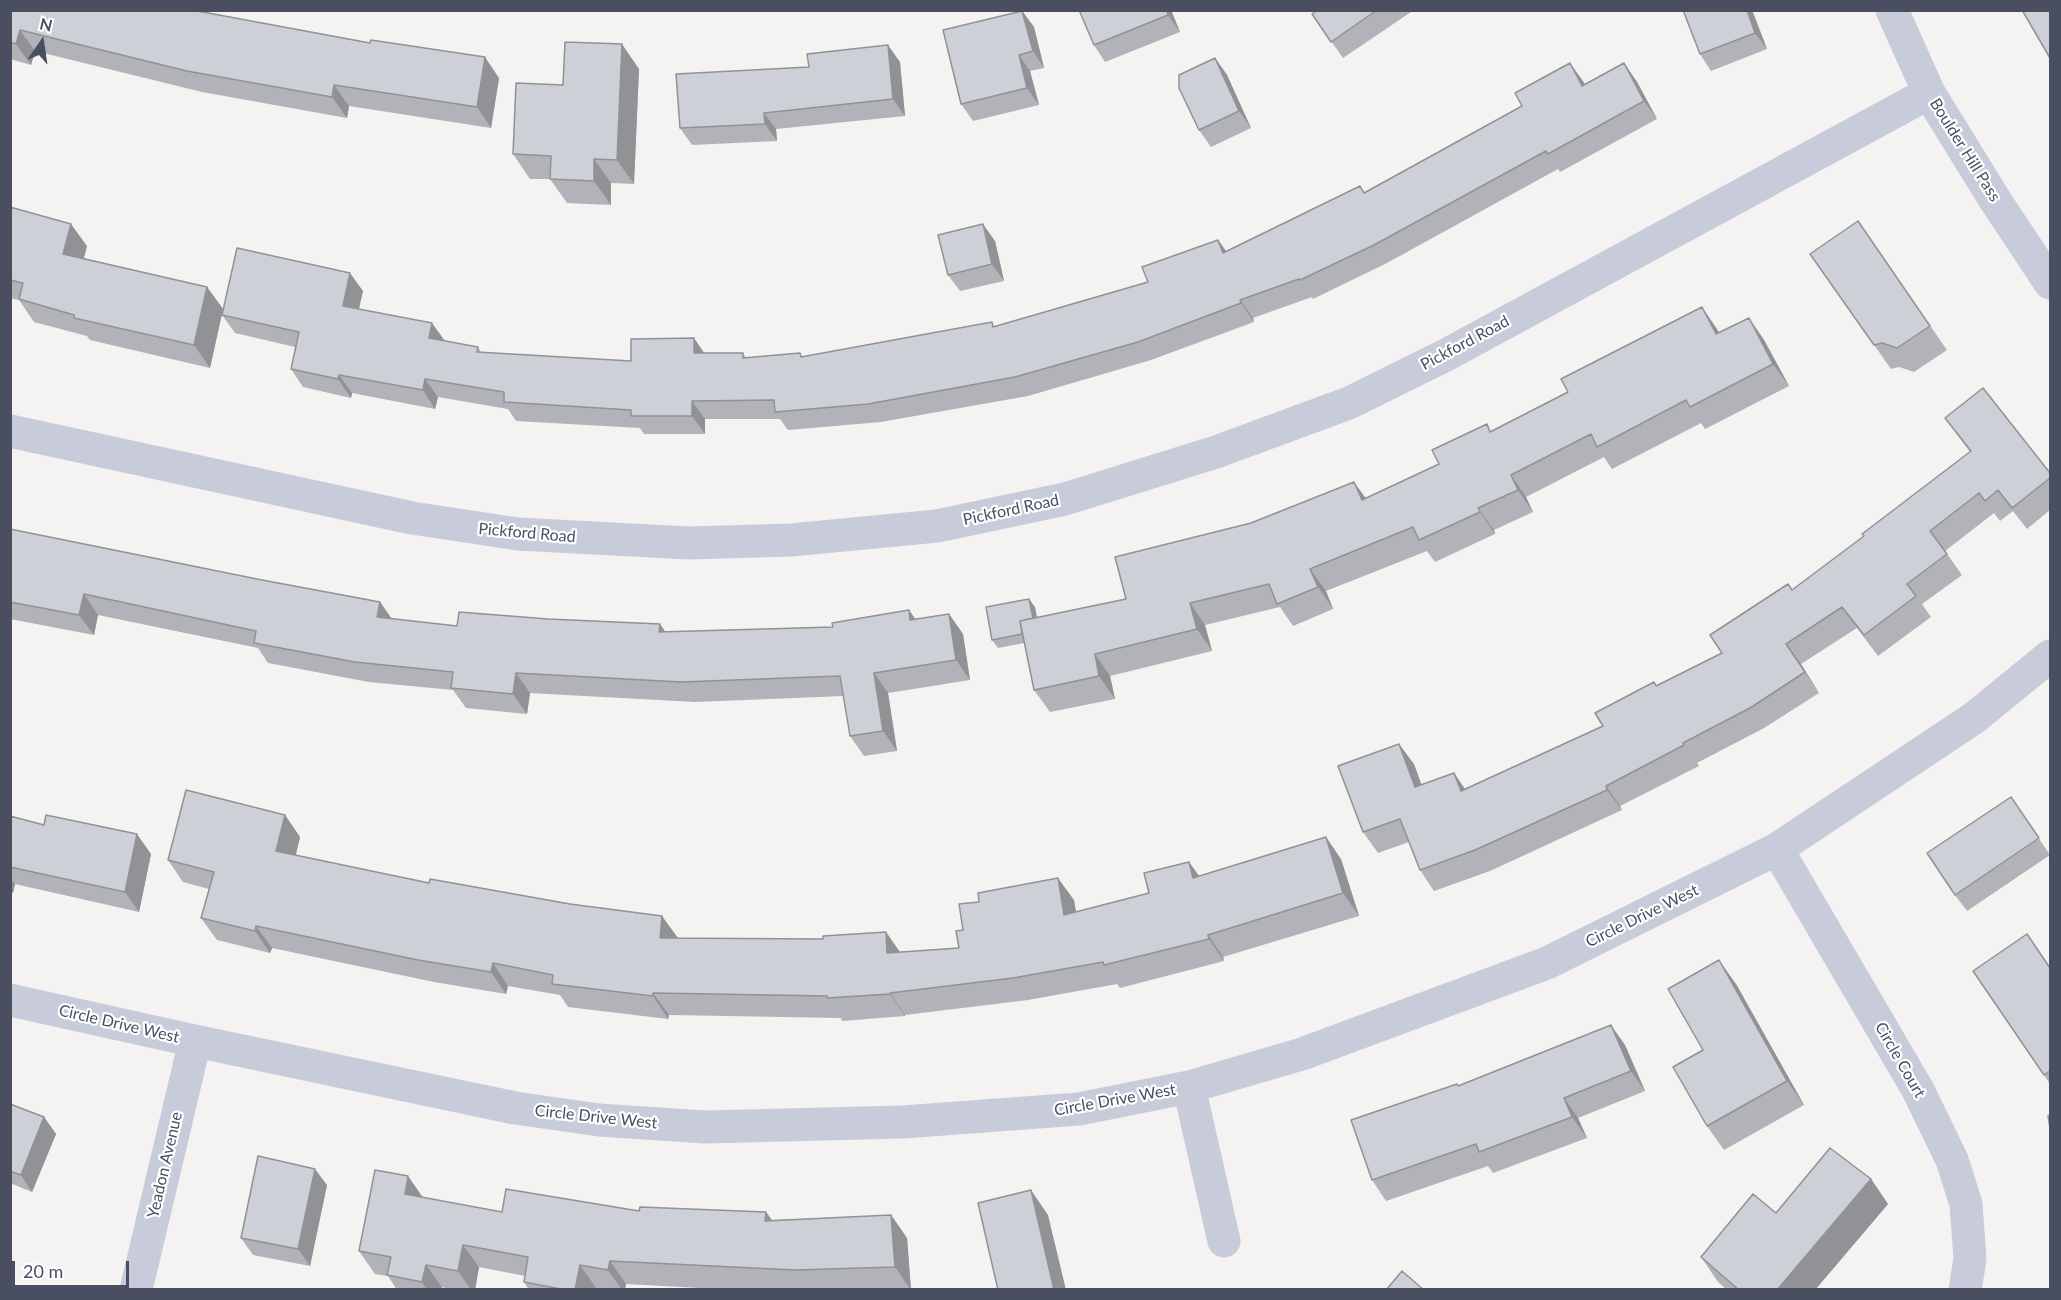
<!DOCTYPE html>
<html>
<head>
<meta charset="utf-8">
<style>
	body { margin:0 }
	#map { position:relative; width:2061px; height:1300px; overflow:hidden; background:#f4f3f2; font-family:Lato,sans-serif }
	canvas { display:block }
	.frame { position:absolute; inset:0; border:12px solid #494e61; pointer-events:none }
	.north { position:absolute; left:12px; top:12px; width:60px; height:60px; -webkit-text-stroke:4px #fff; paint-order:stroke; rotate:13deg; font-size:16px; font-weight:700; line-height:24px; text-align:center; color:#494e61 }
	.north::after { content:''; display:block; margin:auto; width:21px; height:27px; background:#494e61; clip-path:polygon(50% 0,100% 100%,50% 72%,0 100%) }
	.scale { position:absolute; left:12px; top:1261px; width:117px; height:27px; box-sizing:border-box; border:3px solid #494e61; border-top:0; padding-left:8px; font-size:18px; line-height:21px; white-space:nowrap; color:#494e61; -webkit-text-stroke:4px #fff; paint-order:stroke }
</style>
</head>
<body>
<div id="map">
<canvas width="2061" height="1300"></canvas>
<div class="frame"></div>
<div class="north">N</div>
<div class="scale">20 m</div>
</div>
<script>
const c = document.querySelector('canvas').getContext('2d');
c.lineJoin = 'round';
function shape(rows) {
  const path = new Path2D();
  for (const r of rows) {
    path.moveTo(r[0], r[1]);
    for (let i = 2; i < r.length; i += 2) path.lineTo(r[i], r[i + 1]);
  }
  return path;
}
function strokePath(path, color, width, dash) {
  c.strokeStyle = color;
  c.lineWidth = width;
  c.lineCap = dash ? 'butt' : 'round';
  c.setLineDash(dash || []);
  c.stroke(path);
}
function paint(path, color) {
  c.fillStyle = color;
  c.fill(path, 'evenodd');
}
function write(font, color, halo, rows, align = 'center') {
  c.font = font + ' Lato,sans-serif';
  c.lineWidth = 4.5;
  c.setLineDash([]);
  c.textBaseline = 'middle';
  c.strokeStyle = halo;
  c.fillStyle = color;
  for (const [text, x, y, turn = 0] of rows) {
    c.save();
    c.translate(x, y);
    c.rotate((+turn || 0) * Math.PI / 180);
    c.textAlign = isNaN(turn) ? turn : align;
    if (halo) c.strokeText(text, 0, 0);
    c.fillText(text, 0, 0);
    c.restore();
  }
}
strokePath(shape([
	[10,431,412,518,518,534,689,543,791,540,937,526,1065,499,1216,452,1349,403,1446,355,1929,93],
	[1777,849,1918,1090,1952,1160,1966,1204,1970,1259,1965,1290],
	[10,1000,195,1041,515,1108,599,1120,705,1127,903,1122,1079,1109,1189,1087,1302,1054,1547,963,1777,849,1974,718,2050,656],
	[1189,1087,1224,1241],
	[136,1290,195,1041]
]), '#c8ccda', 33);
strokePath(shape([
	[1892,10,1929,93,1995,200,2050,283]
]), '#c8ccda', 33);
paint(shape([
	[10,10,195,12,499,78,491,128,349,106,347,118,202,92,35,51,31,65,10,59],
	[1171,10,1180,32,1105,62,1094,45],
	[1318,10,1414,10,1343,58,1312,14],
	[1752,10,1767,49,1711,71,1700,54],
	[1022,11,1034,27,1044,68,1030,71,1039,105,973,121,961,104],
	[1215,58,1227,75,1251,128,1211,147,1199,130],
	[900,62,905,116,776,129,777,141,692,145,680,128],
	[1624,63,1637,82,1657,119,1560,172,1558,169,1387,263,1313,299,1312,297,1253,318,1254,322,1151,360,1028,396,881,422,788,430,780,419,705,419,705,434,644,434,640,428,516,421,508,409,438,397,435,409,352,393,351,398,303,387,291,369,295,347,235,333,222,315,363,291,359,309,445,341,478,347,481,352,631,361,704,353,743,353,746,358,803,357,995,327,1148,282,1218,240,1226,251,1360,186,1365,193,1583,81,1585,85],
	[639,69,634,184,611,183,611,205,567,203,550,179,530,179,513,154,563,85],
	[10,207,87,246,84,258,207,287,223,309,210,368,90,340,87,336,34,322,19,300,10,298],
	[1858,221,1947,350,1914,372,1899,367,1891,369,1810,254],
	[995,241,1004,281,960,291,948,275],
	[1702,307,1719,333,1749,318,1764,340,1789,386,1705,429,1701,423,1612,469,1604,457,1526,497,1533,512,1494,530,1495,534,1435,562,1427,551,1326,591,1333,609,1293,626,1280,607,1205,625,1212,651,1110,676,1115,699,1050,712,1034,690,1024,643,998,648,992,640,1035,607,1037,618,1126,599,1366,498,1439,464,1491,431,1568,392],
	[1945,418,2050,473,2050,510,2027,529,2013,511,2000,521,1994,513,1945,551,1962,575,1922,604,1931,617,1878,656,1857,628,1801,664,1819,693,1764,728,1697,763,1699,766,1620,806,1622,810,1490,871,1434,891,1420,870,1409,842,1378,853,1363,832,1414,764,1421,785,1454,773,1465,789,1603,726,1657,686,1722,653,1792,590,1864,536,1970,452],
	[10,529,262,580,380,602,392,619,457,626,666,632,833,627,909,610,915,619,949,614,963,634,970,680,888,693,897,751,864,756,850,736,843,696,695,702,530,693,527,714,466,708,453,690,369,682,268,663,258,648,98,615,94,635,10,619],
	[2011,797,2050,855,1967,911,1955,895],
	[285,815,300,837,296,855,678,938,823,939,886,932,900,952,959,948,963,930,1074,900,1076,912,1149,893,1199,876,1341,859,1359,916,1223,957,1224,961,1120,988,1117,984,1028,1000,905,1015,905,1016,842,1021,841,1018,669,1015,668,1019,568,1007,560,995,508,986,506,994,434,982,272,948,270,953,217,940,201,918,209,889,183,882,168,860],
	[10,816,151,854,139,912,15,884,13,893,10,892],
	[2050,968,2050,1084,1973,971],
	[1736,984,1804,1105,1724,1150,1707,1126,1703,1050],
	[1625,1045,1645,1091,1578,1118,1587,1138,1493,1173,1488,1166,1386,1201,1372,1180,1457,1084,1459,1086],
	[10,1104,44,1117,56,1134,32,1192,10,1183],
	[1871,1179,1888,1204,1815,1290,1727,1290,1718,1282,1701,1257,1776,1213],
	[327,1185,310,1266,253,1255,241,1238],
	[422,1197,502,1212,639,1211,766,1212,772,1220,891,1215,907,1238,911,1290,737,1290,626,1284,625,1290,606,1290,596,1288,595,1290,529,1290,524,1282,525,1276,479,1267,475,1290,452,1290,442,1287,441,1290,397,1290,388,1276,375,1274,359,1251]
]), '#b1b3b9');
paint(shape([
	[1167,10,1171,10,1180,32,1168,15],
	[1747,10,1752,10,1767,49,1755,33],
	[1022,11,1034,27,1044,68,1033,51],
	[20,30,35,51,31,65,16,44],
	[622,44,639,69,634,184,617,160],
	[888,45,900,62,905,116,893,99],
	[1019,55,1030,71,1039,105,1027,88],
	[485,57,499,78,491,128,477,107],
	[1215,58,1227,75,1251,128,1239,111],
	[1570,63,1583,81,1595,104,1582,86],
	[1624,63,1637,82,1657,119,1644,101],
	[334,85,349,106,347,118,332,97],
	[764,113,776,129,777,141,765,124],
	[594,159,611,183,611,205,594,181],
	[71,224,87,246,79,276,63,254],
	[983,224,995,241,1004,281,992,264],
	[1218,240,1231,258,1223,253],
	[350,273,363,291,355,325,343,306],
	[207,287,223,309,210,368,194,345],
	[1240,300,1253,318,1254,322,1241,303],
	[1702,307,1717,329,1732,356,1716,334],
	[1749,318,1764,340,1789,386,1773,364],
	[432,323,445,341,429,338],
	[694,338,707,357,694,353],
	[339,375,352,393,351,398,338,379],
	[425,379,438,397,435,409,423,390],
	[692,401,705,419,705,434,692,416],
	[1511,475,1526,497,1533,512,1518,490],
	[1354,482,1370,504,1362,500],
	[1478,508,1494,530,1495,534,1480,512],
	[1310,569,1326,591,1333,609,1318,587],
	[84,594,98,615,94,635,79,615],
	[1029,599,1035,607,1041,640,1035,632],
	[380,602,394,622,377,617],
	[1190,603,1205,625,1212,651,1197,629],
	[909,610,923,630,910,620],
	[949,614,963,634,970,680,956,660],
	[660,624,674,644,659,632],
	[1786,644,1801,664,1819,693,1805,672],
	[1095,654,1110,676,1115,699,1099,676],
	[516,673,530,693,527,714,513,694],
	[874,673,888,693,897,751,883,731],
	[1399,744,1414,764,1430,808,1415,787],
	[1454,773,1468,794,1461,791],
	[1606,786,1620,806,1622,810,1607,790],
	[285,815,300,837,291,873,276,851],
	[137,834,151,854,139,912,125,892],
	[1326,837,1341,859,1359,916,1343,893],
	[1189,862,1205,884,1193,878],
	[10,878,15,884,13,893,10,889],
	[1058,878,1074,900,1080,937,1064,915],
	[662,916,678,938,660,938],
	[256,926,272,948,270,953,255,931],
	[886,932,901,954,887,953],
	[1208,935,1223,957,1224,961,1209,939],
	[1719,960,1736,984,1804,1105,1787,1081],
	[493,963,508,986,506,994,491,972],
	[653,993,669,1015,668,1019,653,996],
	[890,993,905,1015,905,1016,890,994],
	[1611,1025,1625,1045,1645,1091,1631,1071],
	[1564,1098,1578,1118,1587,1138,1572,1117],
	[44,1117,56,1134,32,1192,21,1175],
	[315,1169,327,1185,310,1266,298,1249],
	[408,1176,424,1199,405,1194],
	[1871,1179,1888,1204,1815,1290,1777,1290],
	[1031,1190,1048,1215,1066,1290,1054,1290],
	[766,1212,782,1235,765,1221],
	[891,1215,907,1238,911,1290,895,1267],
	[463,1245,479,1267,475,1290,471,1290,458,1271],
	[610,1261,626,1284,625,1290,622,1290,608,1270],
	[426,1265,442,1287,441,1290,427,1290,422,1282],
	[580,1265,596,1288,595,1290,575,1290]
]), '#909296');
const building = shape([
	[10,10,192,10,370,43,371,40,485,57,477,107,334,85,332,97,187,71,20,30,16,44,10,42,10,10],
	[1079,10,1167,10,1168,15,1094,45,1079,10],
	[1318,10,1377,10,1331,42,1312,14,1318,10],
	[1683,10,1747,10,1755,33,1700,54,1683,10],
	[2022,10,2050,10,2050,58,2022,10],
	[1022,11,1033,51,1019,55,1027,88,961,104,943,30,1022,11],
	[565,42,622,44,617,160,594,159,594,181,550,179,551,156,513,154,516,83,563,85,565,42],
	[888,45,893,99,764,113,765,124,680,128,676,74,809,67,807,54,888,45],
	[1215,58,1239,111,1199,130,1179,88,1179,75,1215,58],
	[1570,63,1582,86,1624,63,1644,101,1548,154,1546,151,1374,245,1300,280,1299,279,1240,300,1241,303,1138,342,1015,377,868,404,775,412,774,400,692,401,692,416,631,416,631,410,504,402,504,392,425,379,423,390,339,375,338,379,291,369,299,332,222,315,237,248,350,273,343,306,432,323,429,338,478,347,477,352,631,361,631,339,694,338,694,353,743,353,743,358,800,353,801,357,992,322,993,327,1148,282,1142,267,1218,240,1223,253,1360,186,1364,193,1522,106,1515,93,1570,63],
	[10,207,71,224,63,254,207,287,194,345,74,318,74,315,19,299,23,283,10,280,10,207],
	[1858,221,1930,326,1897,348,1882,343,1874,345,1810,254,1858,221],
	[983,224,992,264,948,275,938,235,983,224],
	[1702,307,1716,334,1749,318,1773,364,1690,407,1686,400,1597,447,1591,434,1511,475,1518,490,1478,508,1480,512,1419,540,1413,527,1310,569,1318,587,1277,604,1269,584,1190,603,1197,629,1095,654,1099,676,1034,690,1020,621,1126,599,1115,557,1251,523,1354,482,1362,500,1439,464,1432,450,1487,424,1490,432,1568,392,1561,379,1702,307],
	[1983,388,2050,473,2050,478,2012,508,1998,490,1985,501,1979,493,1930,531,1947,554,1907,584,1916,596,1864,635,1842,607,1786,644,1805,672,1750,708,1683,743,1684,745,1606,786,1607,790,1475,850,1420,870,1400,819,1363,832,1338,766,1399,744,1415,787,1454,773,1461,791,1603,726,1595,713,1654,682,1656,686,1722,653,1710,635,1788,584,1792,590,1864,536,1862,534,1971,451,1945,418,1983,388],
	[10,529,262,580,380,602,377,617,457,626,459,612,548,619,660,624,659,632,833,627,832,623,909,610,910,620,949,614,956,660,874,673,883,731,850,736,840,676,681,682,516,673,513,694,451,688,453,672,355,662,254,643,256,631,84,594,79,615,10,602,10,529],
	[1029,599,1033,618,1020,621,1022,634,992,640,986,607,1029,599],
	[186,790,285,815,276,851,429,883,430,879,570,904,662,916,660,938,823,939,823,936,886,932,887,953,959,948,956,931,963,930,959,904,979,902,978,893,1058,878,1064,915,1149,893,1144,873,1189,862,1193,878,1326,837,1343,893,1208,935,1209,939,1104,965,1103,962,1013,978,890,993,890,994,827,998,827,996,653,993,653,996,552,984,553,975,493,963,491,972,418,960,256,926,255,931,201,918,214,872,168,860,186,790],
	[2011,797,2039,838,1955,895,1927,853,2011,797],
	[46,815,137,834,125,892,10,867,10,816,44,825,46,815],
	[2027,934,2050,968,2050,1071,2044,1075,1973,971,2027,934],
	[1719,960,1787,1081,1707,1126,1673,1067,1703,1050,1668,989,1719,960],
	[1611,1025,1631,1071,1564,1098,1572,1117,1479,1152,1476,1144,1372,1180,1351,1120,1457,1084,1458,1086,1611,1025],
	[10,1104,44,1117,21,1175,10,1171,10,1104],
	[2050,1115,2050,1128,2048,1116,2050,1115],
	[1830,1148,1871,1179,1777,1290,1739,1290,1701,1257,1753,1194,1776,1213,1830,1148],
	[258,1156,315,1169,298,1249,241,1238,258,1156],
	[375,1170,408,1176,405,1194,502,1212,506,1189,639,1211,640,1207,766,1212,765,1221,891,1215,895,1267,795,1270,610,1261,608,1270,580,1265,575,1290,566,1290,524,1282,528,1257,463,1245,458,1271,426,1265,422,1282,387,1275,391,1257,359,1251,375,1170],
	[1031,1190,1054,1290,998,1290,978,1203,1031,1190],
	[1402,1271,1424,1290,1386,1290,1402,1271]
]);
paint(building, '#ced0d7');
strokePath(building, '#909296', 1.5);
write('16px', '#494e61', '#fff', [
	["Boulder Hill Pass",1965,150,58],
	["Pickford Road",1465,343,-28],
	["Pickford Road",1011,510,-12],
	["Pickford Road",527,533,5],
	["Circle Drive West",1642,916,-26],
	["Circle Drive West",119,1024,13],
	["Circle Court",1900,1060,60],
	["Circle Drive West",1115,1100,-10],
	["Circle Drive West",596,1117,6],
	["Yeadon Avenue",165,1165,-77]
]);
</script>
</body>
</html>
